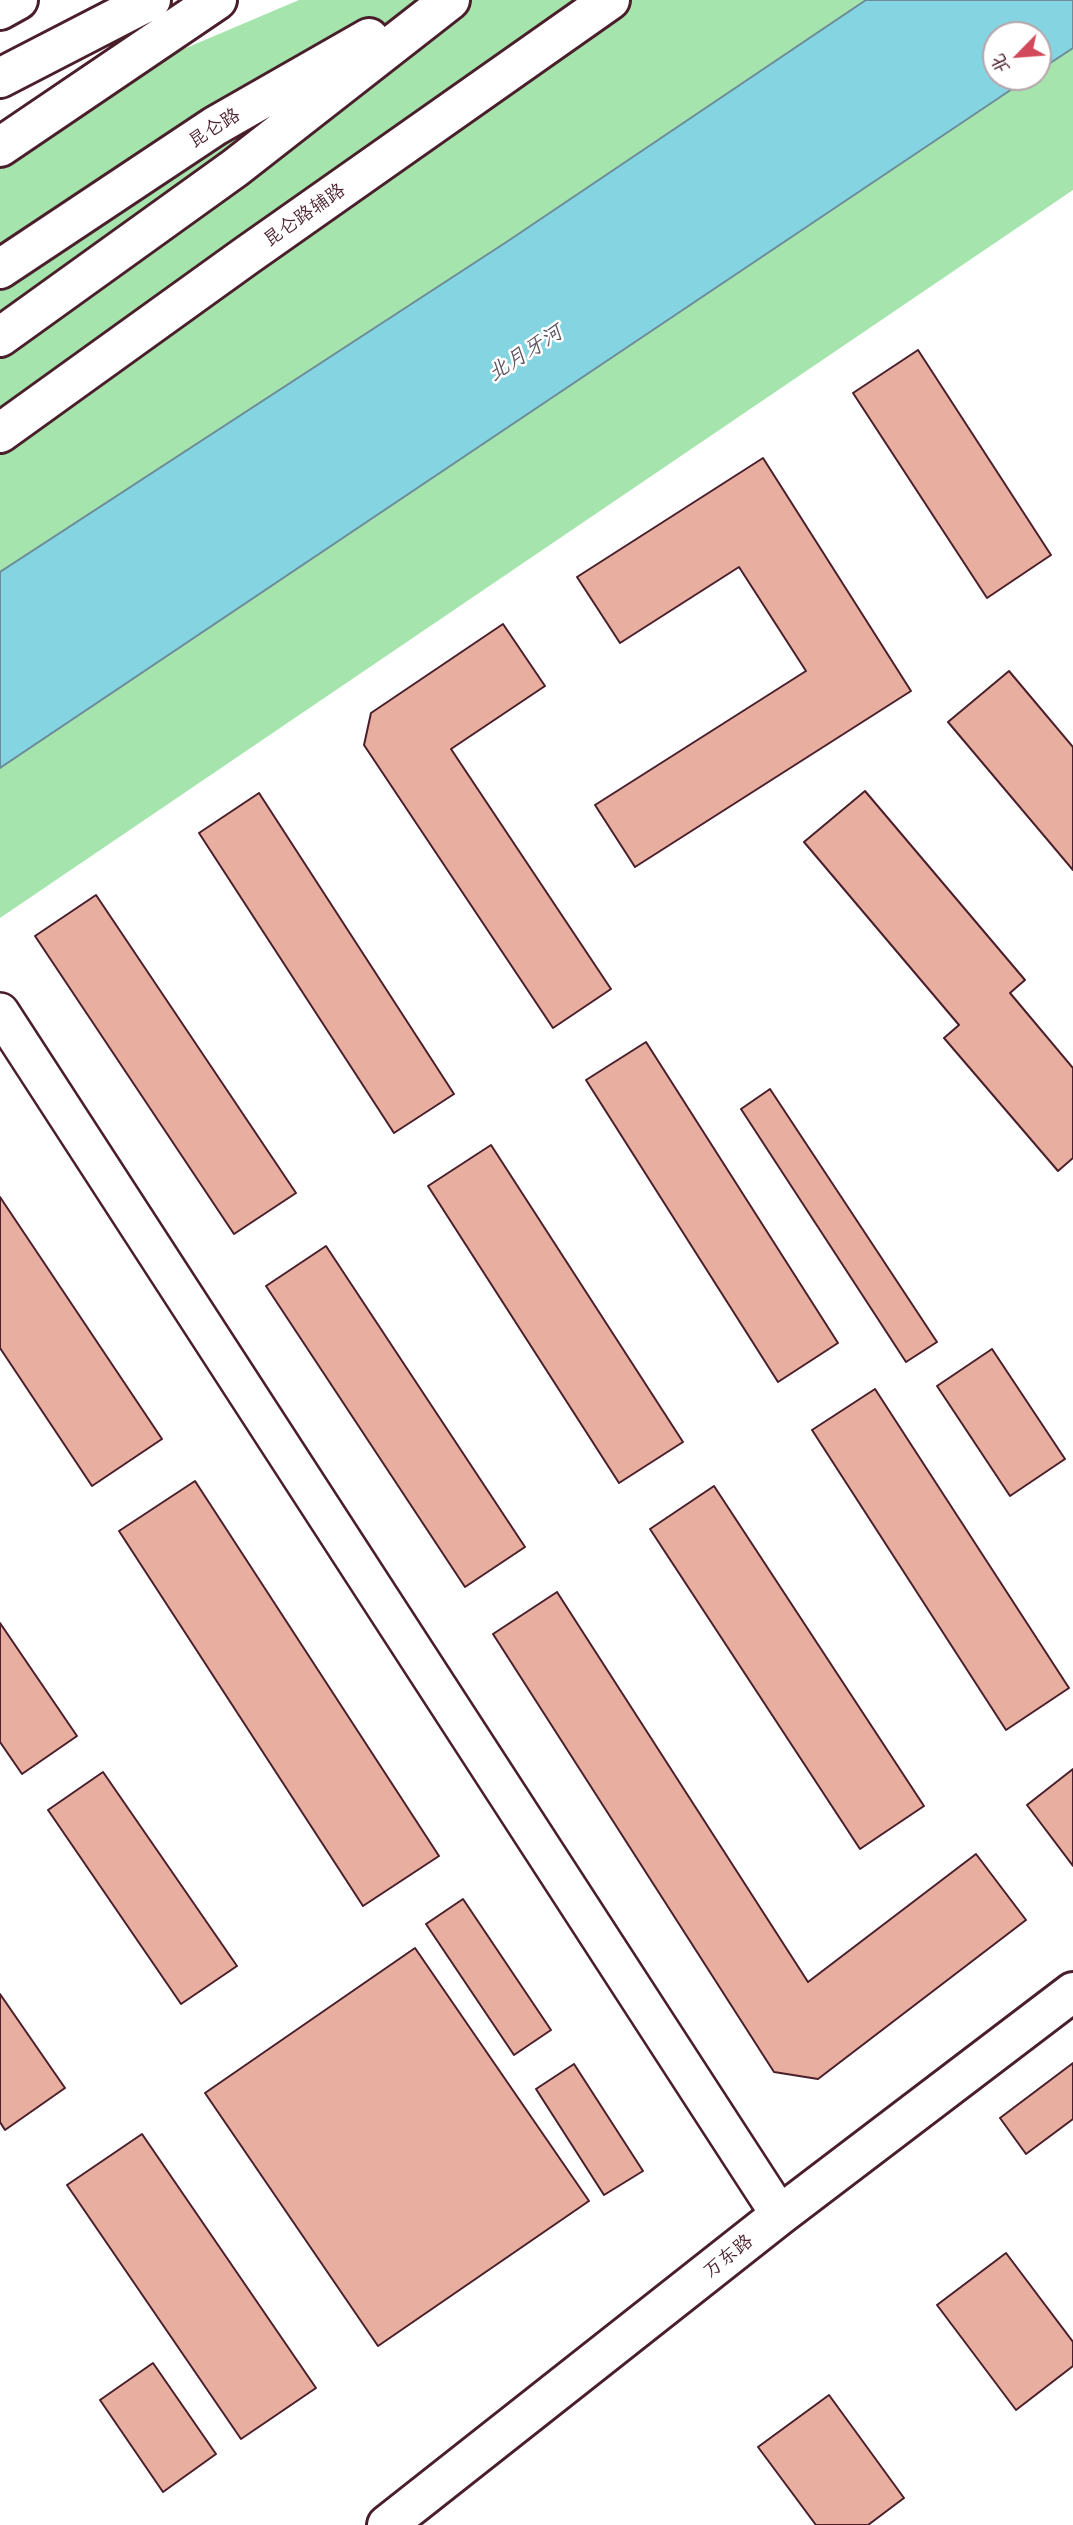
<!DOCTYPE html>
<html>
<head>
<meta charset="utf-8">
<style>
	body { margin:0 }
	#map { position:relative; width:1073px; height:2525px; overflow:hidden; background:#fff; font-family:Mali,"LXGW WenKai TC",sans-serif }
	canvas { display:block }
	.north { position:absolute; left:982px; top:21px; width:70px; height:70px; box-sizing:border-box; background:#fff; border:2px solid #b7a5aa; border-radius:50%; rotate:245deg; font-size:19px; font-weight:700; line-height:28px; text-align:center; color:#4a1f2b }
	.north::after { content:''; display:block; margin:auto; width:24px; height:32px; background:#d1495b; clip-path:polygon(50% 0,100% 100%,50% 72%,0 100%) }
</style>
</head>
<body>
<div id="map">
<canvas width="1073" height="2525"></canvas>
<div class="north">北</div>
</div>
<script>
const c = document.querySelector('canvas').getContext('2d');
c.lineJoin = 'round';
function paint(path, color) {
  c.fillStyle = color;
  c.fill(path, 'evenodd');
}
function shape(rows) {
  const path = new Path2D();
  for (const r of rows) {
    path.moveTo(r[0], r[1]);
    for (let i = 2; i < r.length; i += 2) path.lineTo(r[i], r[i + 1]);
  }
  return path;
}
function strokePath(path, color, width, dash) {
  c.strokeStyle = color;
  c.lineWidth = width;
  c.lineCap = dash ? 'butt' : 'round';
  c.setLineDash(dash || []);
  c.stroke(path);
}
function write(font, color, halo, rows, align = 'center') {
  c.font = font + ' Mali,"LXGW WenKai TC",sans-serif';
  c.lineWidth = 5;
  c.setLineDash([]);
  c.textBaseline = 'middle';
  c.strokeStyle = halo;
  c.fillStyle = color;
  for (const [text, x, y, turn = 0] of rows) {
    c.save();
    c.translate(x, y);
    c.rotate((+turn || 0) * Math.PI / 180);
    c.textAlign = isNaN(turn) ? turn : align;
    if (halo) c.strokeText(text, 0, 0);
    c.fillText(text, 0, 0);
    c.restore();
  }
}
paint(shape([
	[299,0,1073,0,1073,190,0,918,0,127],
	[996,35,1038,35,1038,77,996,77]
]), '#a5e4ac');
const water = shape([
	[866,0,1073,0,1073,48,1038,71,1038,35,996,35,996,77,1030,77,0,768,0,572,508,241,866,0]
]);
paint(water, '#85d4e2');
strokePath(water, '#6d8c99', 2);
const building = shape([
	[918,350,1051,555,987,598,853,393,918,350],
	[763,458,911,691,635,867,595,805,806,671,739,567,620,643,577,577,763,458],
	[503,624,545,686,451,749,611,989,553,1028,364,745,371,713,503,624],
	[1009,671,1073,747,1073,870,948,722,1009,671],
	[865,791,1025,980,1010,993,1073,1068,1073,1158,1058,1171,944,1038,959,1025,804,842,865,791],
	[259,793,454,1094,394,1133,199,833,259,793],
	[96,895,296,1193,234,1234,35,936,96,895],
	[646,1042,838,1343,778,1382,586,1080,646,1042],
	[770,1089,937,1342,906,1362,741,1109,770,1089],
	[491,1145,683,1442,619,1483,428,1186,491,1145],
	[0,1197,162,1439,92,1486,0,1348,0,1197],
	[326,1246,525,1547,465,1587,266,1286,326,1246],
	[992,1349,1065,1459,1010,1496,937,1386,992,1349],
	[875,1389,1069,1688,1006,1730,812,1430,875,1389],
	[195,1481,439,1856,363,1906,119,1531,195,1481],
	[714,1486,924,1806,860,1849,650,1529,714,1486],
	[557,1592,808,1982,976,1854,1026,1920,818,2079,774,2072,493,1634,557,1592],
	[0,1623,77,1736,22,1774,0,1742,0,1623],
	[1073,1769,1073,1866,1027,1805,1073,1769],
	[103,1772,237,1966,181,2004,48,1810,103,1772],
	[463,1899,551,2030,514,2055,426,1924,463,1899],
	[415,1948,589,2201,378,2346,205,2093,415,1948],
	[0,1994,65,2088,5,2130,0,2122,0,1994],
	[1073,2063,1073,2119,1026,2154,1000,2118,1073,2063],
	[574,2064,643,2171,604,2195,536,2089,574,2064],
	[142,2134,316,2388,241,2439,67,2185,142,2134],
	[1006,2253,1073,2342,1073,2366,1016,2410,937,2305,1006,2253],
	[153,2363,216,2454,163,2492,100,2400,153,2363],
	[829,2395,904,2498,868,2525,816,2525,758,2447,829,2395]
]);
paint(building, '#e8afa1');
strokePath(building, '#4a1f2b', 2);
const street = shape([
	[0,1012,780,2215]
]);
const secondary = shape([
	[387,2525,780,2215,1073,1992]
]);
const primary = shape([
	[0,10,18,0],
	[0,433,246,256,610,0]
]);
const highway = shape([
	[0,78,151,0],
	[0,147,217,0],
	[0,269,215,126,369,38],
	[0,337,235,168,450,0]
]);
strokePath(street, '#4a1f2b', 42);
strokePath(secondary, '#4a1f2b', 44);
strokePath(primary, '#4a1f2b', 44);
strokePath(highway, '#4a1f2b', 44);
strokePath(street, '#fff', 37);
strokePath(secondary, '#fff', 38);
strokePath(primary, '#fff', 38);
strokePath(highway, '#fff', 38);
write('19px', '#4a1f2b', '#fff', [
	["昆仑路",214,128,-32],
	["昆仑路辅路",304,215,-35],
	["万东路",728,2256,-38]
]);
write('italic 21px', '#5c5562', '#fff', [
	["北月牙河",525,353,-33]
]);
</script>
</body>
</html>
